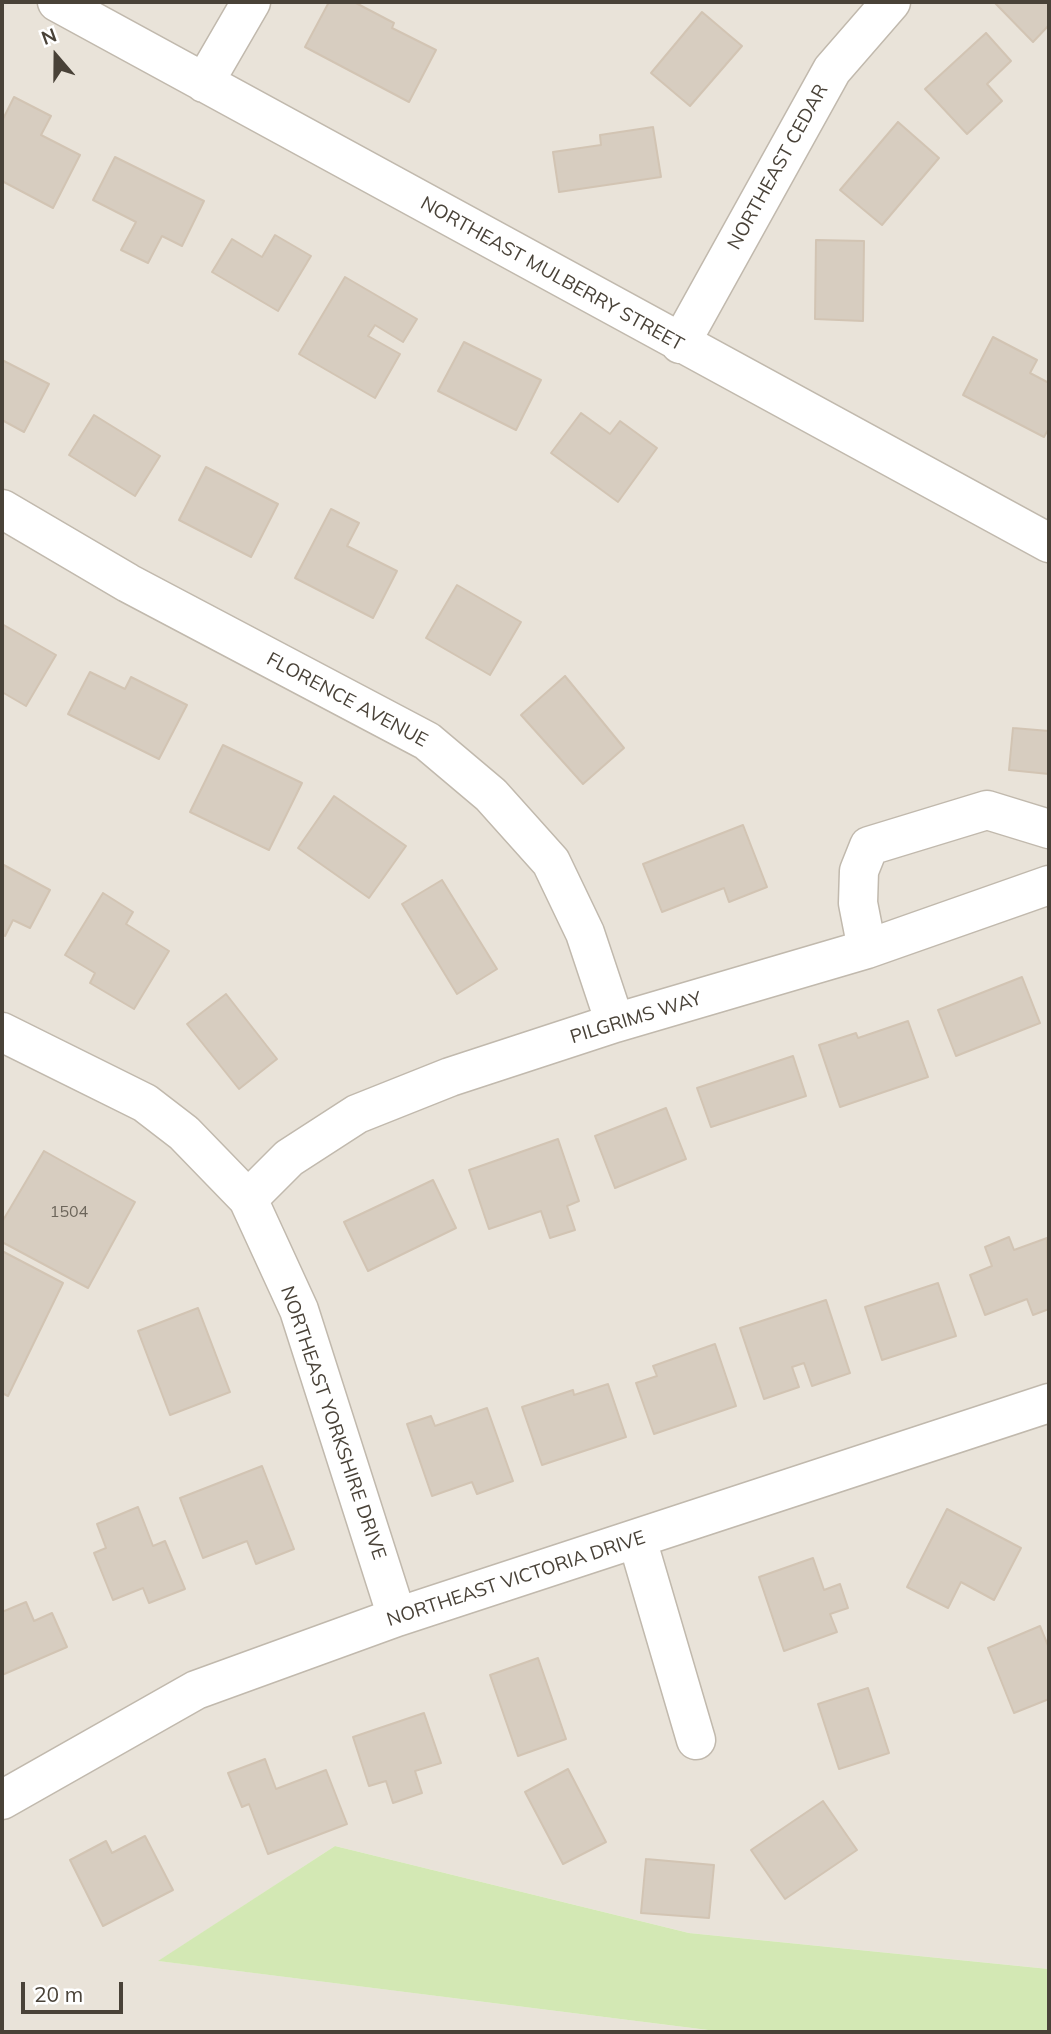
<!DOCTYPE html>
<html>
<head>
<meta charset="utf-8">
<style>
	body { margin:0 }
	#map { position:relative; width:1051px; height:2034px; overflow:hidden; background:#f5f1eb; font-family:Mulish,sans-serif }
	canvas { display:block }
	.frame { position:absolute; inset:0; border:4px solid #494238; pointer-events:none }
	.north { position:absolute; left:21px; top:21px; width:70px; height:70px; -webkit-text-stroke:5px #fff; paint-order:stroke; rotate:340deg; font-size:19px; font-weight:700; line-height:28px; text-align:center; color:#494238 }
	.north::after { content:''; display:block; margin:auto; width:24px; height:32px; background:#494238; clip-path:polygon(50% 0,100% 100%,50% 72%,0 100%) }
	.scale { position:absolute; left:21px; top:1982px; width:102px; height:32px; box-sizing:border-box; border:4px solid #494238; border-top:0; padding-left:9px; font-size:21px; line-height:24px; white-space:nowrap; color:#494238; -webkit-text-stroke:5px #fff; paint-order:stroke }
</style>
</head>
<body>
<div id="map">
<canvas width="1051" height="2034"></canvas>
<div class="frame"></div>
<div class="north">N</div>
<div class="scale">20 m</div>
</div>
<script>
const c = document.querySelector('canvas').getContext('2d');
c.lineJoin = 'round';
function paint(path, color) {
  c.fillStyle = color;
  c.fill(path, 'evenodd');
}
function shape(rows) {
  const path = new Path2D();
  for (const r of rows) {
    path.moveTo(r[0], r[1]);
    for (let i = 2; i < r.length; i += 2) path.lineTo(r[i], r[i + 1]);
  }
  return path;
}
function strokePath(path, color, width, dash) {
  c.strokeStyle = color;
  c.lineWidth = width;
  c.lineCap = dash ? 'butt' : 'round';
  c.setLineDash(dash || []);
  c.stroke(path);
}
function write(font, color, halo, rows, align = 'center') {
  c.font = font + ' Mulish,sans-serif';
  c.lineWidth = 5;
  c.setLineDash([]);
  c.textBaseline = 'middle';
  c.strokeStyle = halo;
  c.fillStyle = color;
  for (const [text, x, y, turn = 0] of rows) {
    c.save();
    c.translate(x, y);
    c.rotate((+turn || 0) * Math.PI / 180);
    c.textAlign = isNaN(turn) ? turn : align;
    if (halo) c.strokeText(text, 0, 0);
    c.fillText(text, 0, 0);
    c.restore();
  }
}
paint(shape([
	[2,2,1049,2,1049,1969,689,1933,335,1846,159,1961,724,2032,2,2032]
]), '#e9e3d9');
paint(shape([
	[335,1846,689,1933,1049,1969,1049,2032,724,2032,158,1961]
]), '#d3e8b4');
const building = shape([
	[329,2,354,2,394,23,392,28,436,50,409,102,305,47,329,2],
	[1049,2,1049,25,1033,42,995,3,1049,2],
	[702,12,742,46,690,106,651,73,702,12],
	[986,33,1011,61,987,84,1002,101,967,134,925,89,986,33],
	[14,97,51,116,41,135,80,155,53,208,2,181,2,121,14,97],
	[898,122,939,158,882,225,840,190,898,122],
	[653,127,661,177,559,192,553,152,601,145,600,135,653,127],
	[115,157,204,201,182,246,162,236,148,263,121,250,136,222,93,200,115,157],
	[275,235,311,256,278,311,212,272,232,239,262,257,275,235],
	[816,240,864,241,863,321,815,319,816,240],
	[345,277,417,319,403,342,375,325,368,336,400,354,375,398,299,354,345,277],
	[993,337,1037,360,1030,373,1049,383,1049,428,1044,437,963,395,993,337],
	[464,342,541,380,516,430,438,391,464,342],
	[2,360,49,384,24,432,2,420,2,360],
	[581,413,610,434,620,421,657,448,618,502,551,453,581,413],
	[94,415,160,456,135,496,69,455,94,415],
	[206,467,278,504,251,557,179,520,206,467],
	[331,509,359,523,347,546,397,571,373,618,295,578,331,509],
	[457,585,521,622,490,675,426,638,457,585],
	[2,624,56,655,26,706,2,692,2,624],
	[90,672,125,689,131,677,187,705,159,759,68,714,90,672],
	[565,676,624,748,583,784,521,715,565,676],
	[1013,728,1049,731,1049,774,1009,770,1013,728],
	[223,745,302,783,269,850,190,812,223,745],
	[334,796,406,846,369,898,298,848,334,796],
	[743,825,767,887,729,902,724,888,662,912,643,864,743,825],
	[2,864,50,890,30,928,13,920,5,936,2,934,2,864],
	[442,880,497,969,457,994,402,904,442,880],
	[103,893,133,912,126,924,169,951,134,1009,90,983,95,973,65,955,103,893],
	[1022,977,1040,1023,956,1056,938,1010,1022,977],
	[226,994,277,1059,239,1089,187,1024,226,994],
	[908,1021,928,1077,840,1107,819,1045,856,1033,858,1038,908,1021],
	[793,1056,806,1096,711,1127,697,1088,793,1056],
	[666,1108,686,1159,615,1188,595,1136,666,1108],
	[558,1139,579,1201,567,1206,575,1230,550,1238,541,1211,489,1229,469,1170,558,1139],
	[44,1151,135,1202,88,1288,2,1242,2,1222,44,1151],
	[433,1180,456,1228,368,1271,344,1222,433,1180],
	[1009,1237,1014,1250,1047,1238,1049,1309,1033,1315,1027,1299,985,1315,970,1275,992,1266,985,1247,1009,1237],
	[2,1251,63,1283,8,1396,2,1393,2,1251],
	[938,1283,956,1336,882,1360,865,1307,938,1283],
	[826,1300,850,1373,812,1386,804,1363,792,1367,799,1387,764,1399,740,1328,826,1300],
	[198,1308,230,1392,170,1415,138,1331,198,1308],
	[715,1344,736,1406,654,1434,636,1383,657,1376,653,1366,715,1344],
	[608,1384,626,1437,542,1465,522,1407,573,1390,574,1395,608,1384],
	[487,1408,513,1481,477,1494,472,1482,432,1496,407,1424,431,1416,435,1426,487,1408],
	[262,1466,294,1549,256,1564,247,1541,203,1558,180,1498,262,1466],
	[138,1507,153,1546,165,1541,185,1589,149,1603,143,1588,113,1600,94,1553,106,1548,97,1524,138,1507],
	[947,1509,1021,1548,994,1600,961,1582,948,1608,907,1587,947,1509],
	[813,1558,824,1590,840,1584,848,1608,830,1614,837,1632,784,1651,759,1577,813,1558],
	[26,1602,34,1621,52,1613,67,1647,2,1675,2,1612,26,1602],
	[1040,1626,1049,1648,1049,1699,1014,1713,988,1648,1040,1626],
	[538,1658,566,1739,518,1756,490,1675,538,1658],
	[868,1688,889,1753,839,1769,818,1704,868,1688],
	[424,1713,441,1763,415,1771,422,1793,393,1803,386,1781,369,1786,353,1737,424,1713],
	[265,1759,276,1789,326,1770,347,1824,268,1854,249,1804,242,1807,228,1773,265,1759],
	[568,1769,606,1842,563,1864,525,1792,568,1769],
	[823,1801,857,1850,785,1899,751,1850,823,1801],
	[145,1836,173,1890,103,1926,70,1860,106,1841,112,1853,145,1836],
	[646,1859,714,1865,709,1918,641,1913,646,1859]
]);
paint(building, '#d7cdc0');
strokePath(building, '#d2c4b3', 2);
const minor = shape([
	[57,2,1049,543],
	[204,83,251,2],
	[680,344,832,70,891,2],
	[2,509,128,583,427,741,491,795,551,862,585,933,615,1023],
	[867,949,858,903,859,871,869,846,987,810,1049,829],
	[2,1032,145,1103,184,1133,248,1199,299,1310,397,1617],
	[248,1199,289,1158,357,1114,450,1077,615,1023,867,949,1049,885],
	[637,1539,696,1740],
	[2,1800,196,1690,397,1617,1049,1403]
]);
strokePath(minor, '#c1b9ad', 41);
strokePath(minor, '#fff', 38);
write('16px', '#6c655a', null, [
	["1504",69,1212]
]);
write('19px', '#494238', '#fff', [
	["NORTHEAST CEDAR",778,167,-61],
	["NORTHEAST MULBERRY STREET",552,274,29],
	["FLORENCE AVENUE",347,700,28],
	["PILGRIMS WAY",636,1018,-17],
	["NORTHEAST YORKSHIRE DRIVE",333,1423,71],
	["NORTHEAST VICTORIA DRIVE",516,1579,-18]
]);
</script>
</body>
</html>
